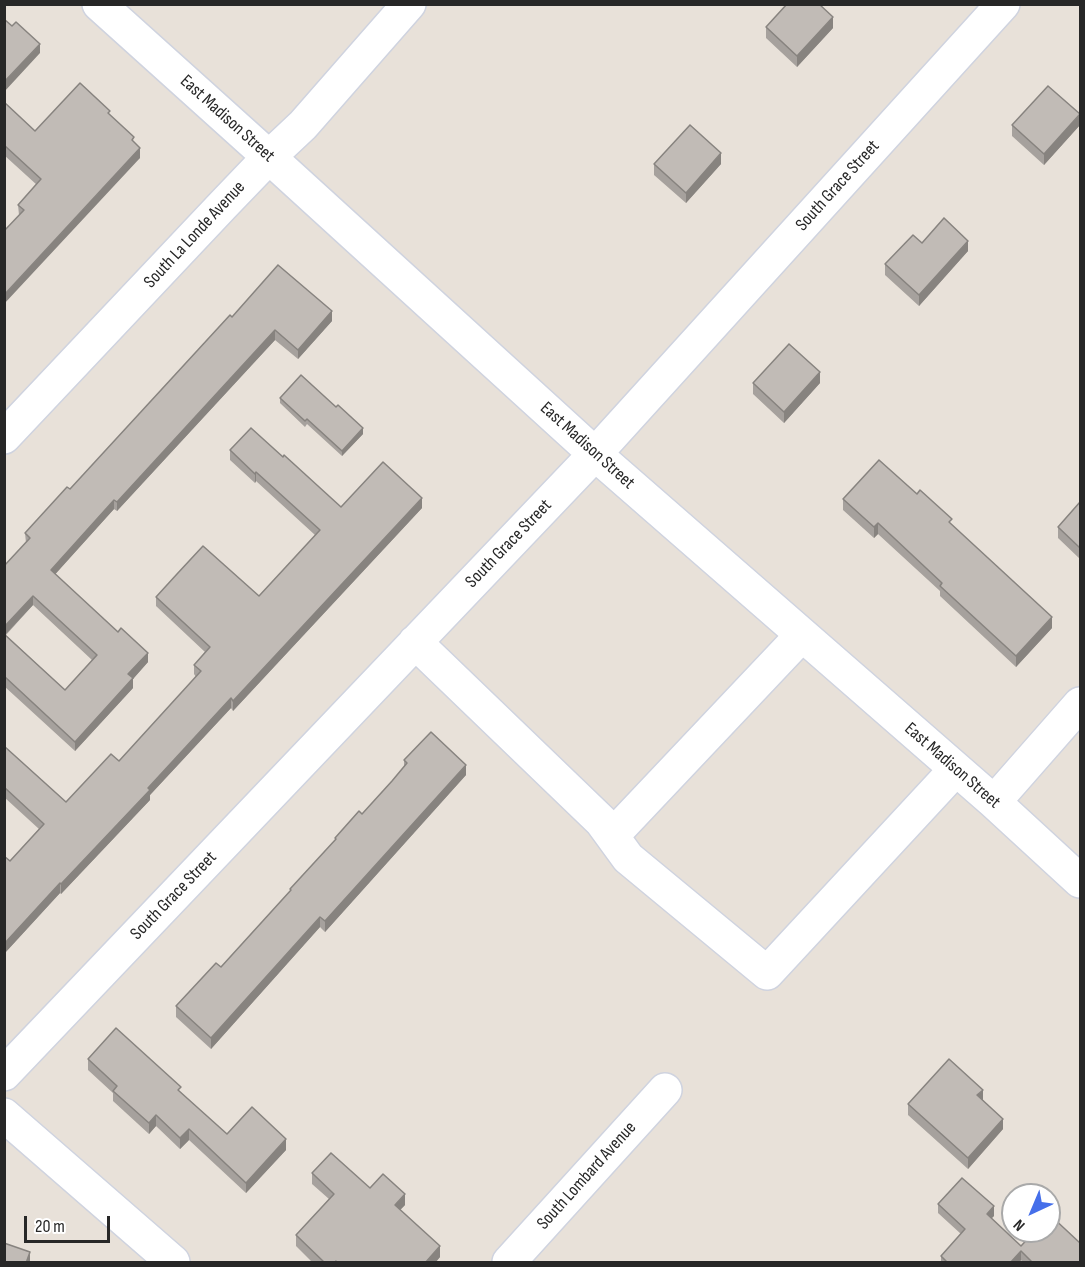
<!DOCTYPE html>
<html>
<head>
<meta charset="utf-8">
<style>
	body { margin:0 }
	#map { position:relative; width:1085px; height:1267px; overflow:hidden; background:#e8e1d9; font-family:"Sofia Sans Condensed",sans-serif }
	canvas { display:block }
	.frame { position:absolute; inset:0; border:6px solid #272727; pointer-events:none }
	.north { position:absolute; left:1001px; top:1183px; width:60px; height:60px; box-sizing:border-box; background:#fff; border:2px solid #a9a9a9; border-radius:50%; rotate:224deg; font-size:16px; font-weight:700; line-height:24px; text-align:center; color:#272727 }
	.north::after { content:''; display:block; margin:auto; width:21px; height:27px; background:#456fea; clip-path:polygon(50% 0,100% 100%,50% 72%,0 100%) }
	.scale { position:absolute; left:24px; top:1216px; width:86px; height:27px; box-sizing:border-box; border:3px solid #272727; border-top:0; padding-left:8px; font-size:18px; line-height:21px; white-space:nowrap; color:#272727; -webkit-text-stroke:4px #fff; paint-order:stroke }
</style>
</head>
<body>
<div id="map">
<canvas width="1085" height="1267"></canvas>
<div class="frame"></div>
<div class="north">N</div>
<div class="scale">20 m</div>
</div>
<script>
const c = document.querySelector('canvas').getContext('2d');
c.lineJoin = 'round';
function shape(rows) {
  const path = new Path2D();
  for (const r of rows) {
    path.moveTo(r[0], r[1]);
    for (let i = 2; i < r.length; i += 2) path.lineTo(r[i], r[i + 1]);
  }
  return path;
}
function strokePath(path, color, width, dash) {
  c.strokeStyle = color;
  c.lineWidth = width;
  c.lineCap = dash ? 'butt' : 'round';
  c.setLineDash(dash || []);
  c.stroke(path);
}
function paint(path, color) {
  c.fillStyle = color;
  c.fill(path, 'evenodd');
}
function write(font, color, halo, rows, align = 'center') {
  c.font = font + ' "Sofia Sans Condensed",sans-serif';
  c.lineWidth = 4.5;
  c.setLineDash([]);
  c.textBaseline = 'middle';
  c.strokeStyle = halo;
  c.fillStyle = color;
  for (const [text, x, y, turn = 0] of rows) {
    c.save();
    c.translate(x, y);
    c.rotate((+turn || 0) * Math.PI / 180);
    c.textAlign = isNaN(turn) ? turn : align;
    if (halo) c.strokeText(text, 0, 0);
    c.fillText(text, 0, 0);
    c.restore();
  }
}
const minor = shape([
	[99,4,269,157,595,454,994,802,1080,881],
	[4,437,222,206,269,157,303,125,409,4],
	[415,642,601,821,628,858,767,973,956,769],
	[994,802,1080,704],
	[612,836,802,635],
	[4,1074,595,454,1003,4],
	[4,1115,173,1262],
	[509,1262,665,1090]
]);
strokePath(minor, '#cfd3df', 36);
strokePath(minor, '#fff', 33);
paint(shape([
	[766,27,833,28,797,67,766,38],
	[4,102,35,131,110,115,134,143,140,158,19,215,18,205,37,185,4,155],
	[1012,125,1080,125,1044,165,1012,136],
	[654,164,721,164,686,203,654,175],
	[922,243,968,251,919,306,885,275,885,264],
	[232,317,332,321,298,359,275,340,117,511,114,509,55,574,148,662,133,679,133,688,75,751,4,686,4,566,26,543,25,533,70,489],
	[33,605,92,660,65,690,6,635],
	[753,383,820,383,784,423,753,394],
	[280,398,363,434,342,456,307,424,305,427,280,403],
	[230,450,283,457,341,507,422,508,233,711,231,708,150,795,150,800,61,894,60,893,4,954,4,856,10,861,39,829,4,797,4,746,66,802,119,761,196,677,194,674,194,665,205,652,156,606,156,597,259,596,315,535,256,481,255,483,230,460],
	[843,499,952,525,1052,628,1016,667,940,596,940,591,878,534,874,538,843,510],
	[1080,502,1080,559,1058,538,1058,527],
	[404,760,466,775,325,932,320,927,211,1049,176,1017,176,1006,221,967,290,891,290,889,335,840,335,838,362,814,392,781,404,767],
	[88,1059,181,1093,227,1134,286,1150,246,1193,189,1140,180,1149,156,1126,149,1134,113,1101,113,1093,88,1070],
	[983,1100,1003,1129,968,1169,908,1115,908,1104],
	[312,1173,370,1188,405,1205,400,1210,440,1257,435,1263,313,1263,296,1246,296,1235,329,1199,312,1184],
	[938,1204,994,1216,991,1218,1021,1246,1080,1263,1023,1263,1021,1260,1019,1263,941,1263,941,1256,961,1234,938,1213]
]), '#a6a19d');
paint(shape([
	[833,17,833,28,797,67,797,56],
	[40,44,40,53,4,92,4,82],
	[1080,114,1080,125,1044,165,1044,154],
	[140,148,140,158,4,304,4,295],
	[721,153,721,164,686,203,686,193],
	[968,241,968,251,919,306,919,295],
	[332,311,332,321,298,359,298,350],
	[275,330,275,340,117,511,117,502],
	[820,372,820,383,784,423,784,412],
	[363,428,363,434,342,456,342,451],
	[256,472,256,481,255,483,255,474],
	[422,498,422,508,233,711,233,701],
	[114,500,114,509,51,579,51,570],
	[878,523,878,534,874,538,874,527],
	[33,596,33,605,4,636,4,627],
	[1052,617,1052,628,1016,667,1016,656],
	[148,653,148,662,133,679,133,688,75,751,75,742,128,674],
	[231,698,231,708,150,795,150,800,61,894,61,884,148,788],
	[466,765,466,775,325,932,325,921],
	[60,883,60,893,4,954,4,944],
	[320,917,320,927,211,1049,211,1038],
	[983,1090,983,1101,977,1095],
	[156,1115,156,1126,149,1134,149,1123],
	[1003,1119,1003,1129,968,1169,968,1158],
	[189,1129,189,1140,180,1149,180,1138],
	[286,1139,286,1150,246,1193,246,1183],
	[405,1194,405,1205,395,1215,395,1205],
	[994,1206,994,1216,987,1223,987,1214],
	[440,1246,440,1257,435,1263,425,1263],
	[1021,1251,1021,1260,1019,1263,1010,1263],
	[30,1252,30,1263,26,1263]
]), '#87837f');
const building = shape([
	[787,4,819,4,833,17,797,56,766,27,787,4],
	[4,19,12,26,16,22,40,44,4,82,4,19],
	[80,83,110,111,108,113,134,137,132,140,140,148,4,295,4,231,24,210,18,205,41,179,4,145,4,102,35,131,80,83],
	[1048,86,1080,114,1044,154,1012,125,1048,86],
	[690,125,721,153,686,193,654,164,690,125],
	[944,218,968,241,919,295,885,264,913,235,922,243,944,218],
	[278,265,332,311,298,350,275,330,117,502,114,500,51,570,118,632,121,628,148,653,128,674,133,678,75,742,4,676,4,634,65,690,97,655,33,596,4,627,4,566,30,538,25,533,67,487,70,489,230,315,232,317,278,265],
	[789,344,820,372,784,412,753,383,789,344],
	[301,375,336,407,338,405,363,428,342,451,307,419,305,421,280,398,301,375],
	[251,428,283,457,284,455,341,507,383,462,422,498,233,701,231,698,148,788,150,790,61,884,60,883,4,944,4,856,10,861,44,824,4,787,4,746,66,802,111,754,119,761,201,671,194,665,210,647,156,597,177,574,203,546,259,596,320,530,256,472,255,474,230,450,251,428],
	[879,460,917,494,920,490,952,519,949,522,1052,617,1016,656,940,586,942,583,878,523,874,527,843,499,879,460],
	[1080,502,1080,548,1058,527,1080,502],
	[431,732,466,765,325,921,320,917,211,1038,176,1006,216,963,221,967,291,890,290,889,336,839,335,838,359,811,362,814,392,781,407,763,404,760,431,732],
	[116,1028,181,1087,178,1090,227,1134,252,1107,286,1139,246,1183,189,1129,180,1138,156,1115,149,1123,113,1091,117,1086,88,1059,116,1028],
	[949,1059,983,1090,977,1095,1003,1119,968,1158,908,1104,949,1059],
	[331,1153,370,1188,383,1174,405,1194,395,1205,440,1246,425,1263,337,1263,336,1261,334,1263,325,1263,296,1235,334,1194,312,1173,331,1153],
	[962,1178,994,1206,987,1214,1021,1246,1035,1231,1049,1231,1050,1215,1080,1243,1080,1263,1033,1263,1021,1251,1010,1263,948,1263,941,1256,965,1229,938,1204,962,1178],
	[4,1243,30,1252,26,1263,4,1263,4,1243]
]);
paint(building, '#c1bbb6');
strokePath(building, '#87837f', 1.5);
write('18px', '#272727', '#fff', [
	["East Madison Street",227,119,42],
	["South Grace Street",838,186,-48],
	["South La Londe Avenue",195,235,-47],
	["East Madison Street",587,446,42],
	["South Grace Street",509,544,-46],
	["East Madison Street",952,766,41],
	["South Grace Street",174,896,-46],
	["South Lombard Avenue",587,1176,-48]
]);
</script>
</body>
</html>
